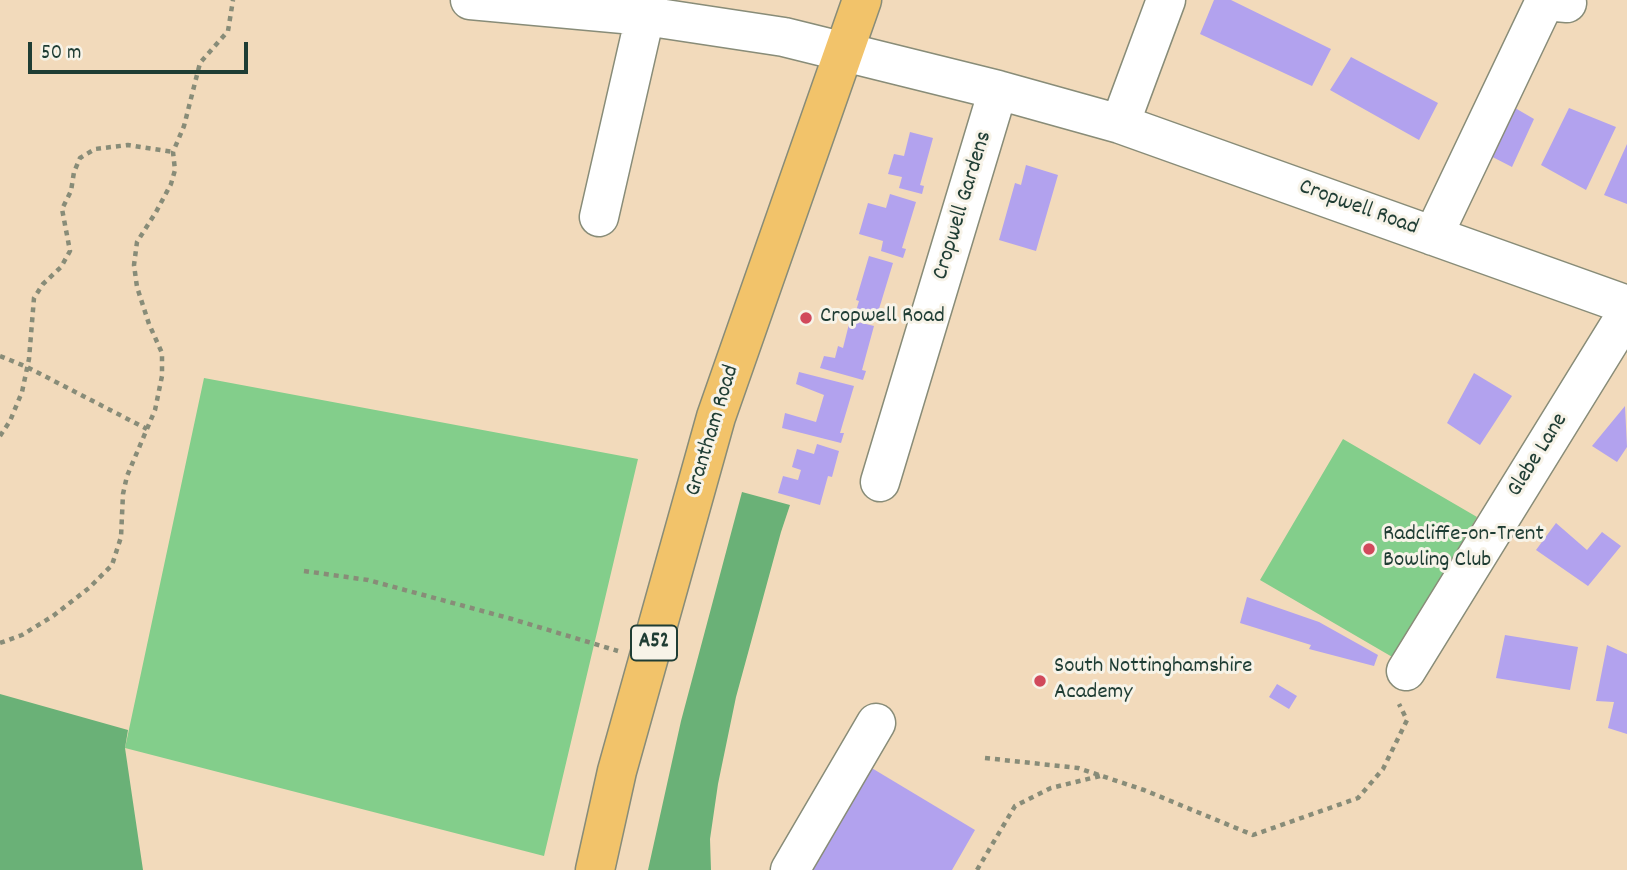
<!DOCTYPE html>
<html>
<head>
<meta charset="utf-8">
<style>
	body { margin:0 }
	#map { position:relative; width:1627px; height:870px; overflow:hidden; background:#f2dabb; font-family:Dekko,sans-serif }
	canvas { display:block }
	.scale { position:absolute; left:28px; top:42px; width:220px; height:32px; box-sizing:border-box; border:4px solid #1f3d34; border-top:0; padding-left:9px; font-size:21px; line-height:24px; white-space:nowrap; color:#1f3d34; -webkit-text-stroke:5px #f7f3e8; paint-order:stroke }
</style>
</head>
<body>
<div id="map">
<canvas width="1627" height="870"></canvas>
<div class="scale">50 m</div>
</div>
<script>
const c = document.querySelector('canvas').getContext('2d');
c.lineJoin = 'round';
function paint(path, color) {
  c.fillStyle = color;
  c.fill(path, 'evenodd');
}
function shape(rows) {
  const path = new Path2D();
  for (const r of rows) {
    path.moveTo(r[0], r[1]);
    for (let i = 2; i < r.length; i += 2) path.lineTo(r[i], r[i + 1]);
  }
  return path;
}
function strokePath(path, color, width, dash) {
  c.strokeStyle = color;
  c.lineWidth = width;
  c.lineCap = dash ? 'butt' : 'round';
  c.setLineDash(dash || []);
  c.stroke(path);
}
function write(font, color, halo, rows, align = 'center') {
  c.font = font + ' Dekko,sans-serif';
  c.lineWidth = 6;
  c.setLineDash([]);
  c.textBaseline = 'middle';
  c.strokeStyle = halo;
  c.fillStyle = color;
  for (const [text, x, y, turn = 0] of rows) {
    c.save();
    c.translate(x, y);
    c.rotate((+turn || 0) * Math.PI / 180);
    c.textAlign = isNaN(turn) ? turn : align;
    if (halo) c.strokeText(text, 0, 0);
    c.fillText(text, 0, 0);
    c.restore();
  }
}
paint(shape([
	[204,378,638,459,544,856,125,748],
	[1343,439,1477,517,1394,658,1260,580]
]), '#83ce8b');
paint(shape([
	[742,492,790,505,781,532,736,697,718,784,710,839,711,870,648,870,681,721],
	[0,694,128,730,125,748,143,870,0,870]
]), '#6ab177');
paint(shape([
	[1214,0,1231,0,1331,49,1312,86,1200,34],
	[1351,57,1438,103,1419,140,1330,90],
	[1503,101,1534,119,1512,167,1475,148],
	[1569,108,1616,127,1586,190,1541,165],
	[910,132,933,138,920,185,924,186,922,194,899,188,902,177,888,174,894,154,904,156],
	[1627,144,1627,204,1604,195],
	[1026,165,1058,175,1036,251,999,240,1015,183,1021,185],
	[890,194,916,202,902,248,906,249,903,258,881,251,883,241,859,234,868,203,886,208],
	[869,256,893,263,879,309,884,311,882,319,856,311,859,301,856,300],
	[850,320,874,326,862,370,866,371,863,380,820,368,824,356,835,358,838,346,843,348],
	[799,372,854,386,840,433,844,433,841,443,782,428,785,413,816,422,824,395,796,384],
	[1474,373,1512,396,1480,445,1447,423],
	[1625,406,1627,447,1617,462,1592,446],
	[817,444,839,451,832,477,828,476,820,505,778,493,783,476,798,480,801,470,792,467,797,449,814,454],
	[1556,523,1587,550,1602,532,1621,546,1588,586,1536,550],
	[1247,597,1319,622,1378,655,1374,666,1309,649,1311,645,1240,623],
	[1505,635,1578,647,1570,690,1496,678],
	[1607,645,1627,654,1627,734,1608,728,1614,702,1596,701],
	[1277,684,1297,696,1289,709,1269,697],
	[860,761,975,830,952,870,800,870]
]), '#b2a2ee');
const minor = shape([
	[470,0,645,16,784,37,998,90,1120,124,1627,305],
	[1120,124,1166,0],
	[599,217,645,16],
	[1433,236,1545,1,1567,3],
	[880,482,998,90],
	[1406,671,1627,313],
	[790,870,876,723]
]);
const highway = shape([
	[595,870,617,771,716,417,862,0]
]);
strokePath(minor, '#888c78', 41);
strokePath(highway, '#888c78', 41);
strokePath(shape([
	[0,356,27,367,147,429],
	[0,436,10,421,22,392,29,359,34,298,43,284,61,267,70,251,62,209,71,191,74,172,80,158,95,149,128,145,173,152],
	[304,571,368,580,512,619,618,651],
	[0,643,22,635,53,616,89,588,112,565,121,537,123,494,127,476,155,410,162,376,162,353,149,324,137,287,134,265,137,242,156,212,171,184,175,170,173,152,184,126,200,63,228,31,233,0],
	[985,758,1078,768,1144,790,1253,835,1358,798,1383,769,1407,720,1399,704],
	[977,870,1015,806,1051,788,1100,776]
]), '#888c78', 4.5, [5, 5]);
strokePath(minor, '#fff', 38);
strokePath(highway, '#f2c36a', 38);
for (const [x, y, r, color] of [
	[806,318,7,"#d1495b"],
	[1369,549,7,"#d1495b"],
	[1040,681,7,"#d1495b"]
]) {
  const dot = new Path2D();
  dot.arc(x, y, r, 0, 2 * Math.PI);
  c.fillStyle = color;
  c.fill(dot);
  strokePath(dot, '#f7f3e8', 2.5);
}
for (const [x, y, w] of [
	[654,643,46]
]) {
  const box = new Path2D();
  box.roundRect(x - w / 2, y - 17.5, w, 35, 5);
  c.fillStyle = '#f7f3e8';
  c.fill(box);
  strokePath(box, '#1f3d34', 2);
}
write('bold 21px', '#1f3d34', null, [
	["A52",654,643]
]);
write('23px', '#1f3d34', '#f7f3e8', [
	["Cropwell Gardens",964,206,-73],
	["Cropwell Road",1358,209,20],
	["Grantham Road",714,431,-73],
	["Glebe Lane",1539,456,-58]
]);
write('23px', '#1f3d34', '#f7f3e8', [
	["Cropwell Road",820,318],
	["Radcliffe-on-Trent",1383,536],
	["Bowling Club",1383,562],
	["South Nottinghamshire",1054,668],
	["Academy",1054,694]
], 'left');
</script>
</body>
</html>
